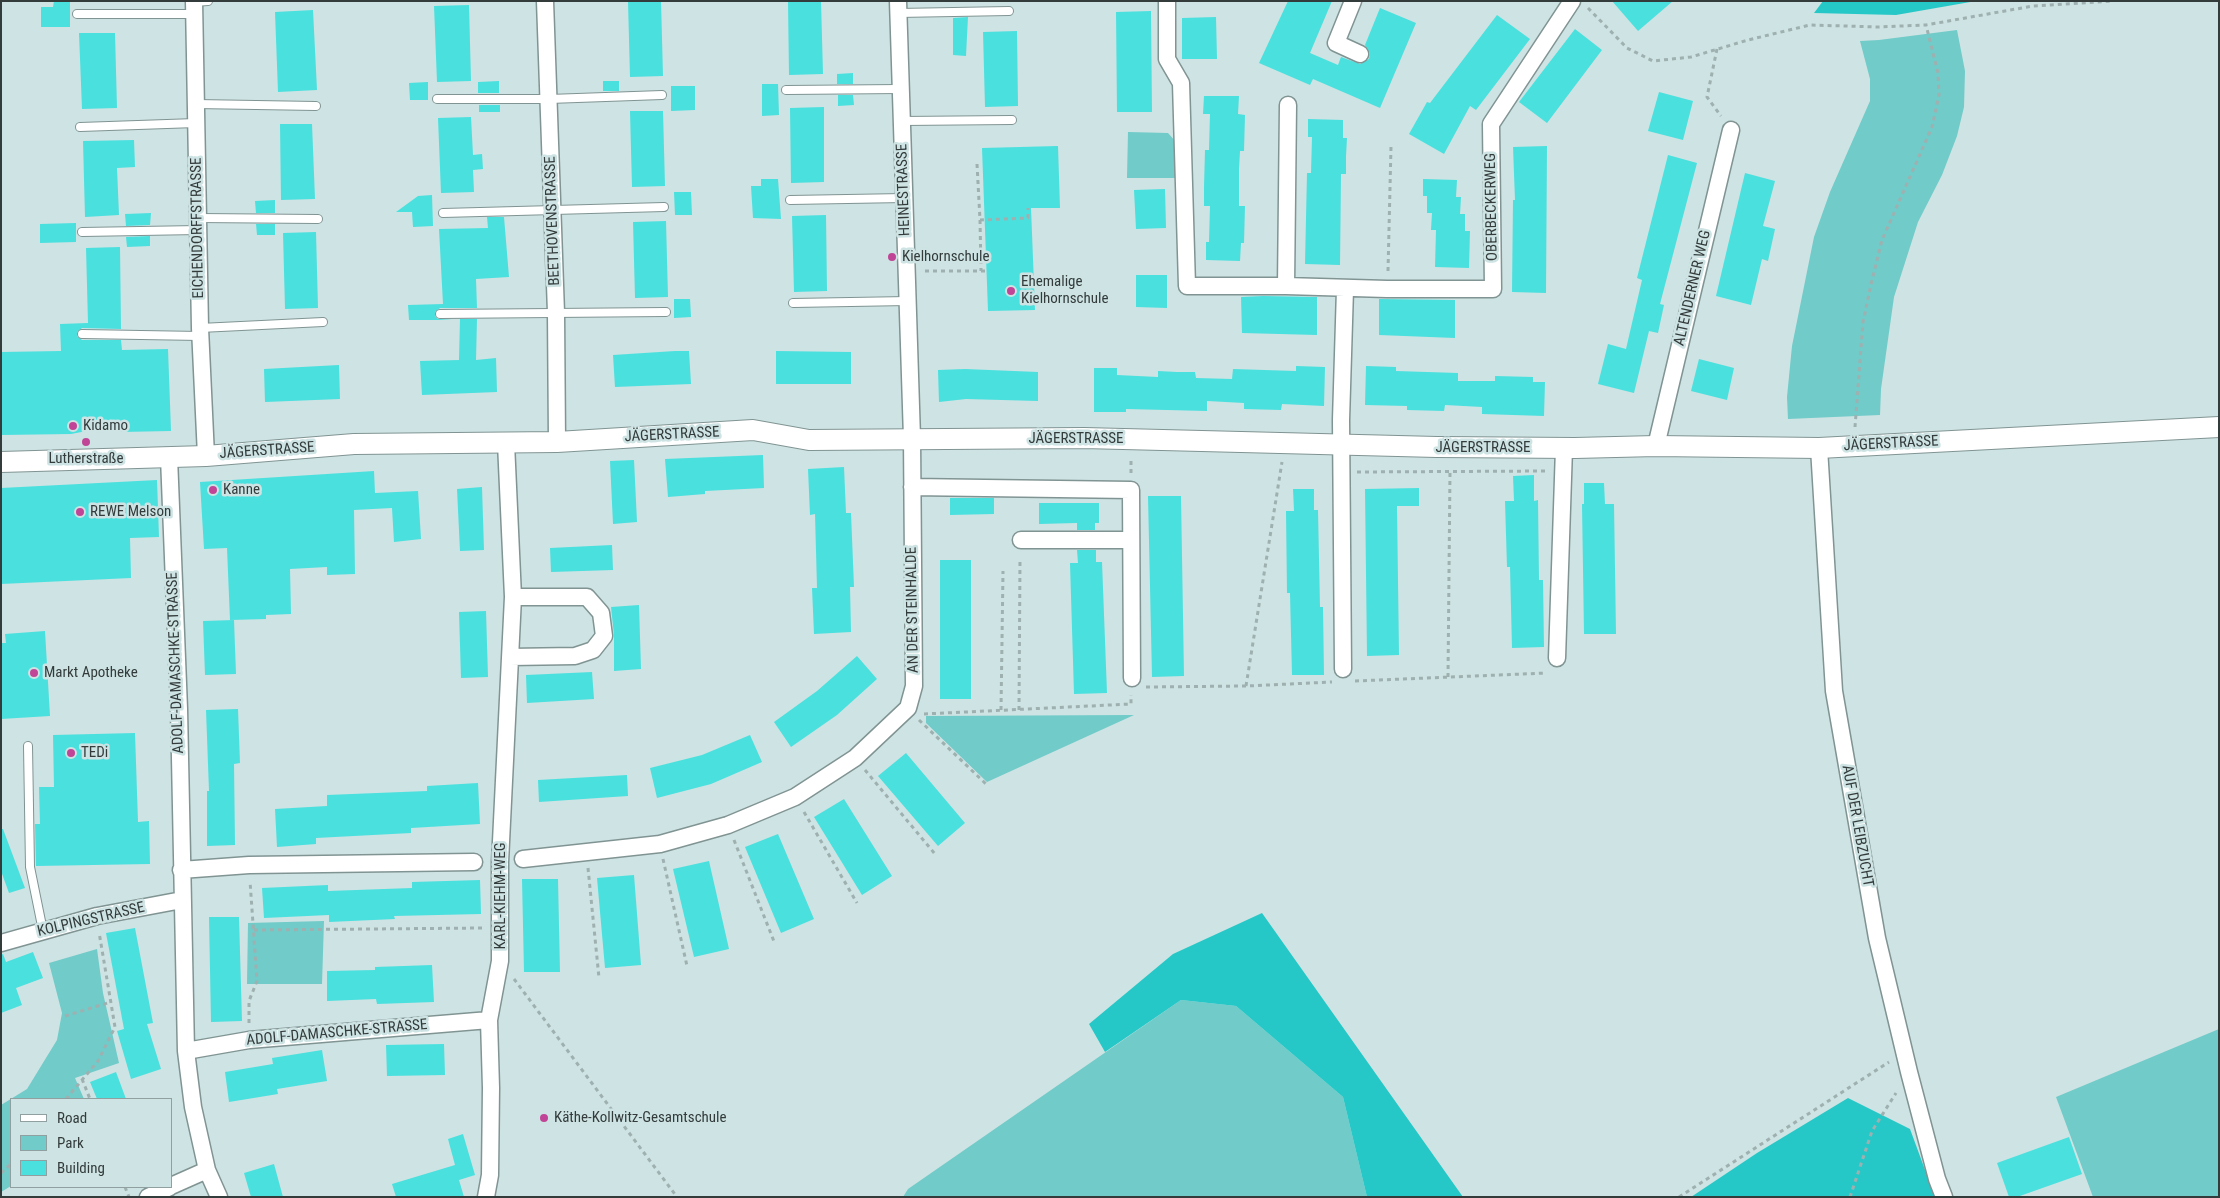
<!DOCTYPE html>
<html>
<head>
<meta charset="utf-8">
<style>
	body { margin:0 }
	#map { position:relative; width:2220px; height:1198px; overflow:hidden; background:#cee3e3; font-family:"Roboto Condensed",sans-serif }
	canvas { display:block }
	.frame { position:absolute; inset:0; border:2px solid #333b3b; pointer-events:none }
	.legend { position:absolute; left:10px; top:1098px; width:162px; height:90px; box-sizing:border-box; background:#cee3e3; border:1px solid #90a0a0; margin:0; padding:6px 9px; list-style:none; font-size:15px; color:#333b3b }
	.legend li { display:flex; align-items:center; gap:10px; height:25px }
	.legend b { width:25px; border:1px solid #90a0a0 }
</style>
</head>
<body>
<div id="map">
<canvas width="2220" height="1198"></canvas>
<div class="frame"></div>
<ul class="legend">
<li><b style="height:6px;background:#fff"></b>Road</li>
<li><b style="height:14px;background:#70cbc9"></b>Park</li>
<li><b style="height:14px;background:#4ae0de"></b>Building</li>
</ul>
</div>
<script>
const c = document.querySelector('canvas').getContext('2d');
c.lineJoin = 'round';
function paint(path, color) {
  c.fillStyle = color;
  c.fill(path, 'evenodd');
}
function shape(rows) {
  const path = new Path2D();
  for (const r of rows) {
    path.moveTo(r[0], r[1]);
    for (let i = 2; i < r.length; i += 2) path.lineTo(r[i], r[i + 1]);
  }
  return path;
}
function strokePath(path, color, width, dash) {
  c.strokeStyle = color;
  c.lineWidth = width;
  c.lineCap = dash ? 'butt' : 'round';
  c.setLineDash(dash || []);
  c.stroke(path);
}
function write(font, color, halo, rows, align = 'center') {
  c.font = font + ' "Roboto Condensed",sans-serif';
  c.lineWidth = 5;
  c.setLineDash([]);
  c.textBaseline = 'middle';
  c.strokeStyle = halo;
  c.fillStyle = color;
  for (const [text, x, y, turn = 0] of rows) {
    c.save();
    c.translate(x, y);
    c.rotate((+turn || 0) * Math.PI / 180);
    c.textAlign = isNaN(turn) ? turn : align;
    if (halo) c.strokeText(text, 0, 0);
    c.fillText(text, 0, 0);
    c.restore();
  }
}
paint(shape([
	[1957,30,1965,71,1964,107,1957,136,1942,175,1918,222,1894,297,1881,389,1880,415,1788,419,1787,397,1792,346,1814,237,1830,192,1870,101,1870,79,1860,41,1879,40],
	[1128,132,1168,133,1176,142,1175,178,1127,178],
	[1134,715,987,782,926,723,926,716],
	[324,921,322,984,247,984,248,923],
	[97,949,103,993,119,1063,75,1078,84,1099,11,1099,11,1186,1,1192,1,1105,27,1089,57,1040,62,1013,49,963],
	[1181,1000,1236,1006,1343,1097,1367,1197,903,1197,908,1189],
	[2219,1029,2219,1197,2093,1197,2056,1097]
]), '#70cbc9');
paint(shape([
	[1823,1,1976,1,1896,15,1814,13],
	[1262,913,1463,1197,1367,1197,1343,1097,1236,1006,1181,1000,1105,1052,1089,1024,1173,954],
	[1848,1098,1910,1129,1935,1197,1691,1197,1757,1153]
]), '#26c8c7');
paint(shape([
	[54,1,70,1,70,27,41,27,41,7,53,7],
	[628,1,661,1,663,76,630,77],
	[788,1,821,1,823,74,789,75],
	[1288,1,1332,1,1310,53,1338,65,1341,57,1360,64,1369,59,1370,53,1365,45,1380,8,1416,23,1380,108,1313,79,1310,85,1259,63],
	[1612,1,1673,1,1638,31],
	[469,5,471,81,437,82,434,6],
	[313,10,317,90,278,92,275,12],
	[1151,11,1152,112,1117,112,1116,12],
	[1497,15,1530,39,1476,110,1470,106,1444,154,1409,134,1427,102,1430,103],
	[968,17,966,56,953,55,953,18],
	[1216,17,1217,59,1182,59,1182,18],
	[1575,29,1602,50,1547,123,1519,102],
	[1017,31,1018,106,985,107,983,32],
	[79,33,115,33,117,108,82,109],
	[853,73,853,84,837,84,837,74],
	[499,81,499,93,478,93,478,82],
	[603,81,619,81,619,91,603,91],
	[428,82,428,100,410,100,409,83],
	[762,84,778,84,779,115,762,116],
	[671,86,695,86,695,110,671,111],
	[1659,92,1693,101,1683,140,1648,131],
	[838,95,853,95,854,105,838,106],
	[1204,96,1239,96,1238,114,1245,115,1244,151,1240,151,1239,169,1239,206,1245,206,1244,243,1241,243,1240,261,1206,260,1206,242,1209,242,1210,206,1204,206,1204,187,1205,150,1209,150,1210,114,1203,114],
	[479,105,500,105,500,112,479,112],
	[824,107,824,182,791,183,790,108],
	[630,111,663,111,665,186,632,187],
	[471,117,473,155,482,154,483,169,473,170,474,192,441,193,438,118],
	[1308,119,1343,120,1343,138,1347,138,1346,156,1346,174,1341,174,1340,265,1305,264,1307,173,1311,173,1312,137,1308,137],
	[280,124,312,124,315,199,281,200],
	[134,140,135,167,117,168,119,215,85,217,83,141],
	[1058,146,1060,208,1031,208,1035,310,988,311,982,148],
	[1547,146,1546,293,1512,292,1513,200,1515,200,1513,147],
	[1668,155,1697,163,1660,304,1664,305,1658,333,1649,331,1634,393,1598,384,1608,344,1626,349,1642,280,1637,278],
	[1745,173,1775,181,1763,226,1775,229,1768,261,1762,259,1751,305,1716,296],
	[761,179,778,179,781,219,753,218,751,186,761,186],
	[1423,179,1457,180,1456,197,1461,197,1460,214,1465,214,1465,231,1470,231,1469,268,1435,267,1436,230,1431,230,1432,213,1427,213,1427,196,1423,196],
	[1165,189,1166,228,1136,229,1134,190],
	[674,192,691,192,692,215,675,215],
	[432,195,433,226,413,227,412,212,396,212,418,196],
	[275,200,275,213,256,213,255,201],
	[151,213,150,225,126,226,125,214],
	[826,215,827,291,794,292,792,216],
	[487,217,504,217,509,277,476,279,477,308,440,308,435,312,435,316,438,319,452,320,409,320,408,305,443,304,439,229,488,228],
	[666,221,668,297,635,298,633,222],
	[76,223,76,242,40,243,40,224],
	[256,224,275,224,275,235,257,235],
	[316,232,318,308,285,309,283,233],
	[150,236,150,246,127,247,126,237],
	[120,247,121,329,82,328,77,332,77,336,82,340,121,340,122,350,168,349,171,431,121,432,97,429,71,434,1,435,1,352,61,351,60,324,88,323,86,248],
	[1136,275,1167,275,1167,308,1136,307],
	[1263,296,1317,297,1317,335,1242,333,1241,297],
	[674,299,690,299,691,317,674,318],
	[1379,299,1455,300,1455,338,1379,335],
	[460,319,477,319,476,360,496,358,497,392,422,395,420,361,459,360],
	[675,351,689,351,691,384,615,387,613,355],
	[776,351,851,352,851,384,776,384],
	[1699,359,1734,368,1727,400,1691,391],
	[339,365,340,399,265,402,264,369],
	[1296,366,1325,367,1324,406,1282,404,1281,410,1244,409,1244,403,1207,401,1207,411,1126,409,1126,412,1094,412,1094,368,1117,368,1117,375,1158,377,1158,371,1177,372,1195,372,1196,378,1232,379,1233,369,1296,371],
	[1366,366,1396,367,1396,371,1458,373,1458,381,1495,381,1495,376,1533,377,1533,382,1545,382,1544,416,1482,414,1482,407,1445,405,1444,411,1407,410,1407,406,1365,405],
	[965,369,1038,372,1038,401,966,399,939,402,938,370],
	[763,455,764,488,705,491,705,494,668,497,665,459],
	[634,460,637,522,613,524,610,461],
	[844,467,846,513,851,513,854,587,850,587,851,632,814,634,812,588,817,588,815,514,810,515,808,469],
	[374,471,375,493,418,491,421,539,394,542,392,508,354,510,355,574,327,575,327,567,290,569,291,614,266,615,266,619,230,620,227,548,204,549,200,482],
	[1534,475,1534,501,1538,500,1539,580,1543,580,1544,647,1512,648,1510,567,1507,567,1505,501,1514,501,1513,476],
	[157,480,159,537,130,538,131,578,1,584,1,488],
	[1584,483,1604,483,1605,504,1614,504,1616,634,1584,634,1582,504,1584,504],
	[482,487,484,550,460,551,457,489],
	[1419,488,1419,506,1397,506,1399,655,1367,656,1365,489],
	[1293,489,1314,489,1314,510,1318,510,1320,607,1323,607,1324,675,1292,675,1290,593,1287,593,1286,511,1294,511],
	[1148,496,1181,496,1184,676,1152,677],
	[950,498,994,498,994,514,950,515],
	[1039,503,1099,503,1099,523,1095,523,1095,530,1077,530,1077,523,1039,524],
	[612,545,613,570,551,572,550,548],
	[1077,550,1096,550,1096,562,1102,562,1107,693,1074,694,1070,563,1078,563],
	[940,560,971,560,971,699,940,699],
	[639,605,641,669,614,671,614,635,611,607],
	[486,611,488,677,461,678,459,612],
	[234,620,236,674,205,675,203,621],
	[45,631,50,716,1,719,1,643,6,643,5,634],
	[857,656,877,679,837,715,791,747,774,722,817,691],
	[592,672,594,699,527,703,526,675],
	[238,709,240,763,234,764,235,845,207,846,207,791,209,791,206,710],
	[135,733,138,822,149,821,150,864,36,866,35,824,40,824,39,787,54,787,53,735],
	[750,735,762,762,711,784,657,798,650,768,702,755],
	[906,753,965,823,938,846,878,776],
	[627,775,628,796,539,802,538,780],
	[478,783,480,824,411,828,411,833,316,838,316,844,277,847,275,809,327,806,327,795,427,791,427,786],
	[844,799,892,876,862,895,814,817],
	[1,829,3,829,25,888,9,893,1,871],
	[778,834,814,919,781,933,745,847],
	[709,861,729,949,694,957,673,869],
	[634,875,641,965,605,968,597,878],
	[522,879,558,879,560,972,524,972],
	[480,880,481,914,394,916,395,919,329,922,329,915,264,918,262,888,328,885,328,891,412,888,412,882],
	[209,917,239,917,242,1021,211,1022],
	[135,928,153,1023,147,1024,161,1069,131,1079,117,1031,124,1029,106,933],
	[33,952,43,978,16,988,22,1005,1,1013,1,955,3,954,6,962],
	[432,965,434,1002,377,1004,376,999,327,1001,327,971,375,970,375,967],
	[444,1044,445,1075,387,1076,386,1045],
	[322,1050,327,1081,277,1089,278,1094,229,1102,225,1072,273,1064,272,1058],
	[116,1072,126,1099,97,1099,90,1082],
	[463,1134,475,1175,459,1180,464,1197,396,1197,392,1184,455,1165,448,1139],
	[2069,1137,2082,1174,2017,1197,2009,1197,1997,1163],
	[274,1164,283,1197,251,1197,244,1173]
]), '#4ae0de');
const service = shape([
	[194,2,208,1],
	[898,13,1009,11],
	[77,14,194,14],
	[786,90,900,89],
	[437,99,549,99,662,95],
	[196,104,316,106],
	[902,121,1012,120],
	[80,127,196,123],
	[790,200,904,198],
	[443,213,664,207],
	[198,218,318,219],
	[82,232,198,230],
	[793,303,908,301],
	[440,314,666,312],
	[200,328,323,322],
	[82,334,200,336],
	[28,746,30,867,43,931]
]);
const minor = shape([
	[194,1,200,328,206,456],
	[545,1,556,313,557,442],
	[1167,1,1167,59,1181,83,1187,286,1286,286,1387,289,1493,289,1491,124,1572,1],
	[1353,1,1336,43,1360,54],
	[1286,286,1288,105],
	[1656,446,1731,130],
	[1819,448,1834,691,1877,938,1909,1072,1937,1179,1944,1197],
	[169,457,179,709,186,1051,193,1107,207,1170,219,1197],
	[912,487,1131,490,1132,678],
	[1021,540,1131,540],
	[510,657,575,656,593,650,604,636,601,613,587,597,513,597],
	[1557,658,1564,448],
	[1343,669,1341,420,1345,289],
	[523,859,660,844,728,825,795,797,855,758,908,708,914,686,912,438,898,1],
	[181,870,249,865,474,862],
	[1,943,97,916,182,900],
	[186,1051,249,1040,489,1020],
	[171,1186,207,1170],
	[148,1197,170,1187],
	[486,1197,490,1175,491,1088,489,1020,500,961,500,862,513,597,506,443]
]);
const tertiary = shape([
	[1,462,206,456,354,444,557,442,753,430,809,440,1084,438,1437,447,1575,448,1656,446,1819,448,2219,427]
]);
strokePath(service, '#809493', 10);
strokePath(minor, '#809493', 19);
strokePath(tertiary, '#809493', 22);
strokePath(shape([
	[1588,8,1627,48,1653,61,1691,57,1748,40,1810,25,1878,27,1926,25,2033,6,2113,1],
	[1717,49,1707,97,1721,116],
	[977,164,980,220,1028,218,1028,208],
	[980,220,981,271],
	[925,271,987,271],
	[1388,271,1391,146],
	[1855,427,1863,322,1872,280,1882,240,1932,127,1939,95,1938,73,1926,25],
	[1357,472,1546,471],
	[1131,473,1131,457],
	[1448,677,1450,471],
	[1355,681,1546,673],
	[1246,686,1282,462],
	[1146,687,1246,686,1332,682],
	[1001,710,1003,571],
	[1019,710,1020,558],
	[924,714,1131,704,1131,695],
	[919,720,986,784],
	[865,770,935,854],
	[804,812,857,903],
	[734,840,775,944],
	[663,859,687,966],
	[588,868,599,978],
	[254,930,484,928],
	[514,979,677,1197],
	[65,1016,111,1002],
	[249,1023,249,1001,257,981,250,881],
	[82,1079,90,1099],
	[66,1099,98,1061,115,1027,99,932],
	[1,1173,11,1164],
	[125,1187,129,1197],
	[1679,1197,1889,1062],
	[1850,1197,1872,1131,1896,1093]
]), '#9fb0b0', 3, [4, 4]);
strokePath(service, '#fff', 8);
strokePath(minor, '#fff', 16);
strokePath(tertiary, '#fff', 20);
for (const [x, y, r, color] of [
	[892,257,5,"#c04596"],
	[1011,291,5,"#c04596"],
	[73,426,5,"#c04596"],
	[86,442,5,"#c04596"],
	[213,490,5,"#c04596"],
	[80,512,5,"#c04596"],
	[34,673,5,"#c04596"],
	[71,753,5,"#c04596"],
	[544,1118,5,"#c04596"]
]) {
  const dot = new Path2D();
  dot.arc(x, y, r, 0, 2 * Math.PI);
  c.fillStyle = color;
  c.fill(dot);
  strokePath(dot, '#cee3e3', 2);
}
write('15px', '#333b3b', '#cee3e3', [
	["HEINESTRASSE",904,190,-92],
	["OBERBECKERWEG",1492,207,-91],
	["BEETHOVENSTRASSE",553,221,-92],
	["EICHENDORFFSTRASSE",198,228,-91],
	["ALTENDERNER WEG",1693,288,-77],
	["JÄGERSTRASSE",672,435,-3],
	["JÄGERSTRASSE",1076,439],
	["JÄGERSTRASSE",1891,444,-3],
	["JÄGERSTRASSE",1483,448],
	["JÄGERSTRASSE",267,451,-4],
	["AN DER STEINHALDE",913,610,-91],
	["ADOLF-DAMASCHKE-STRASSE",176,663,-92],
	["AUF DER LEIBZUCHT",1857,826,80],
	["KARL-KIEHM-WEG",501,896,-90],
	["KOLPINGSTRASSE",91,920,-13],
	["ADOLF-DAMASCHKE-STRASSE",337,1033,-5]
]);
write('15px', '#333b3b', '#cee3e3', [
	["Kielhornschule",902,257],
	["Ehemalige",1021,282],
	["Kielhornschule",1021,299],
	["Kidamo",83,426],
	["Lutherstraße",86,459,"center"],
	["Kanne",223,490],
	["REWE Melson",90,512],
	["Markt Apotheke",44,673],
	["TEDi",81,753],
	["Käthe-Kollwitz-Gesamtschule",554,1118]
], 'left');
</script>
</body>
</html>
